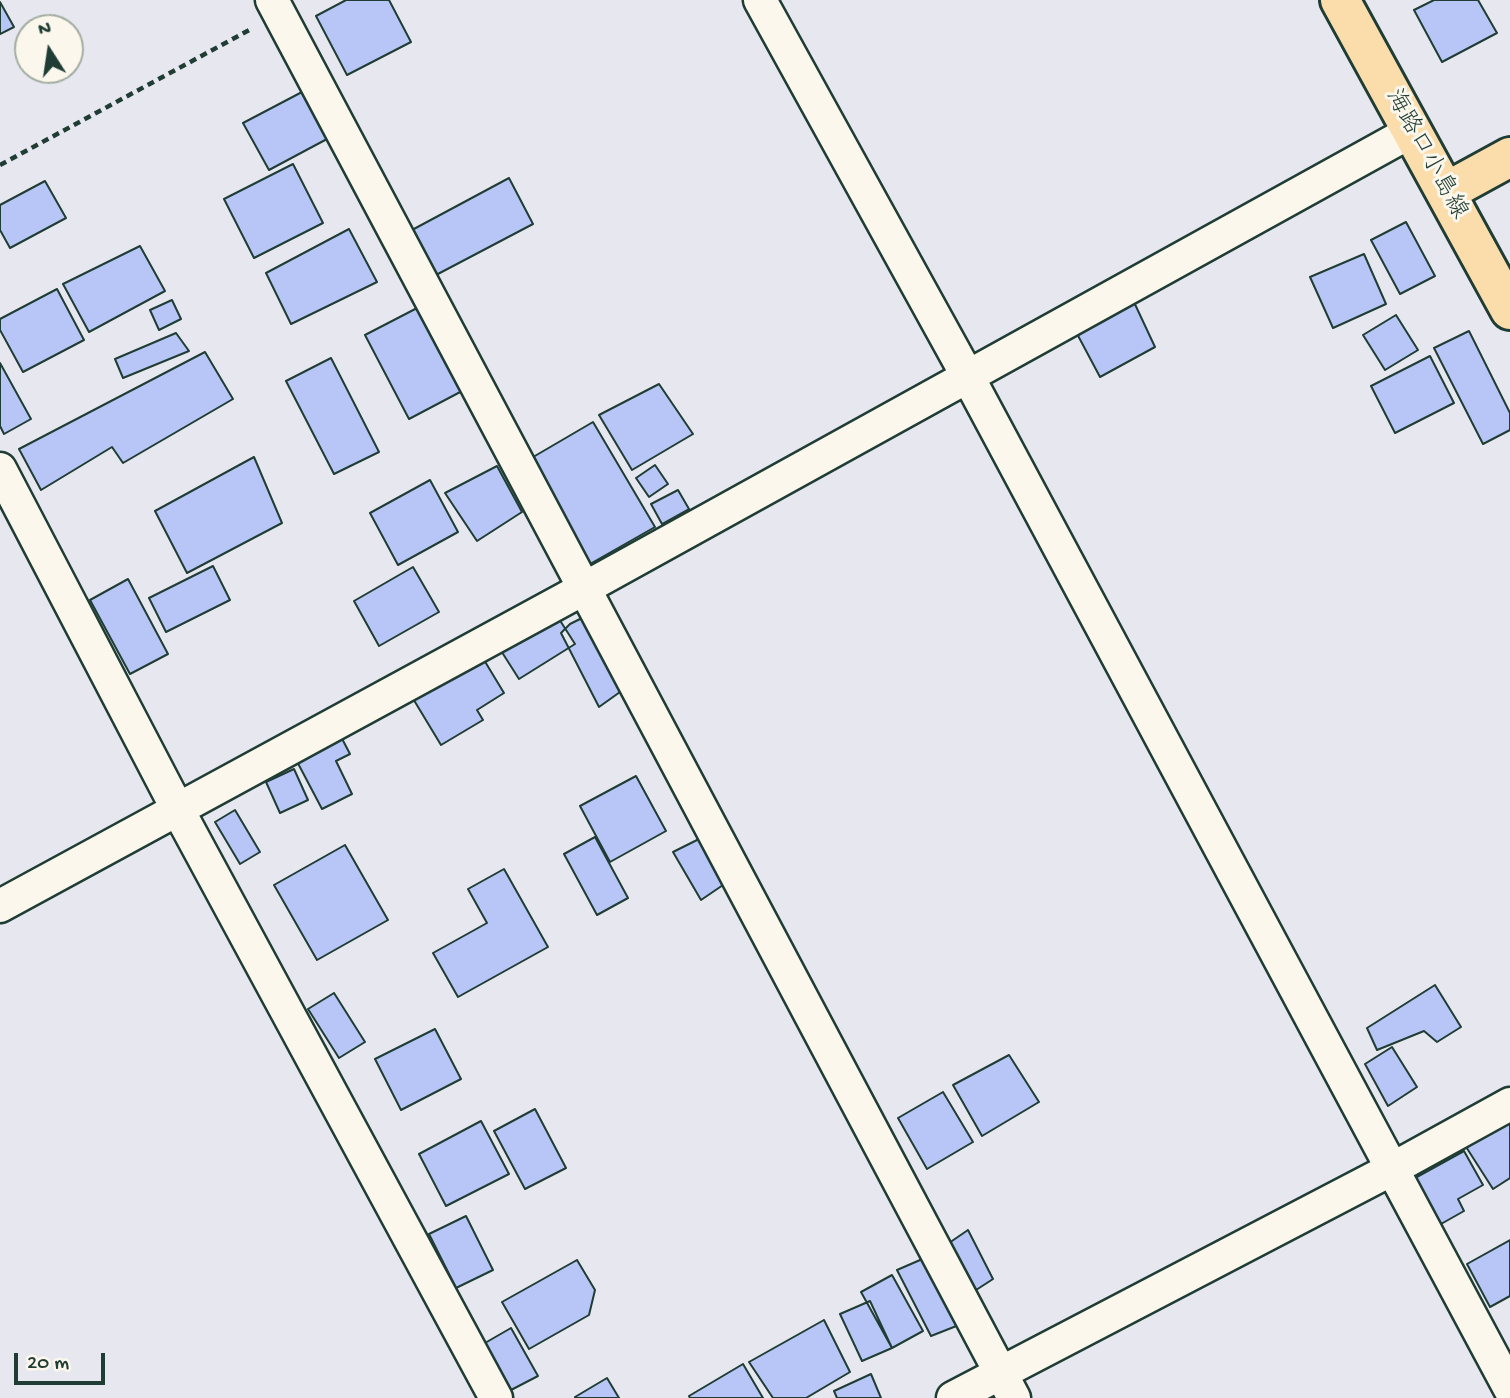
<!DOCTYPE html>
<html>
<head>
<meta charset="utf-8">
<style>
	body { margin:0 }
	#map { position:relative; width:1510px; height:1398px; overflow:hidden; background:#e7e8ef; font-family:"Gochi Hand",sans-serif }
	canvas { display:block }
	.north { position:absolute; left:14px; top:14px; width:70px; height:70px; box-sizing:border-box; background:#fbf7ec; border:2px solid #a3ada2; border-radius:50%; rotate:348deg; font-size:19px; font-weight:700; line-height:28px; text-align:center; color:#1f3d34 }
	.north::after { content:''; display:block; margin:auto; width:24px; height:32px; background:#1f3d34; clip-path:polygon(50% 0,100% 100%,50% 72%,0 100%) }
	.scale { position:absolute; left:14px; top:1353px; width:91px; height:32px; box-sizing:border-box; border:4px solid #1f3d34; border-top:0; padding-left:9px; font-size:21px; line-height:24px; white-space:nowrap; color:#1f3d34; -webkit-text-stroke:5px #fbf7ec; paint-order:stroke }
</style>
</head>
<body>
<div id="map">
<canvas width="1510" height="1398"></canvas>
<div class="north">N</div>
<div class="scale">20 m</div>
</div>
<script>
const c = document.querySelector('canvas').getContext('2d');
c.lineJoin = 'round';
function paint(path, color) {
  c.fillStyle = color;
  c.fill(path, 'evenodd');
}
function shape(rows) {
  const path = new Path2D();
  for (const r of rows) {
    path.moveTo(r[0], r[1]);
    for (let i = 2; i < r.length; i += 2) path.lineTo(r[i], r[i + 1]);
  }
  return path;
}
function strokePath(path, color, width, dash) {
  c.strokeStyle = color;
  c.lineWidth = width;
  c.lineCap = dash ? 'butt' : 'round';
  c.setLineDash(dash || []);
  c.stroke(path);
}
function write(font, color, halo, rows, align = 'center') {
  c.font = font + ' "Gochi Hand","Klee One",sans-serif';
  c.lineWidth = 6;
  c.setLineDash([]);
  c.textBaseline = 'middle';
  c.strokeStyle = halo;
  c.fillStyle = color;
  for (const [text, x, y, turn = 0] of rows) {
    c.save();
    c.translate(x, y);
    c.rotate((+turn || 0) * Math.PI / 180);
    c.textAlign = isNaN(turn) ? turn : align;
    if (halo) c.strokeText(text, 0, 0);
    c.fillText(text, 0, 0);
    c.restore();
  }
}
const building = shape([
	[346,0,389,0,411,42,347,75,316,16,346,0],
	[1434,0,1478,0,1497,33,1442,62,1414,10,1434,0],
	[0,2,14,27,0,34,0,2],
	[302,92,327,139,269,170,243,123,302,92],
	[293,164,323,223,254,258,224,199,293,164],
	[509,178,533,224,436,275,412,230,509,178],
	[45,181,66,218,10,248,0,230,0,205,45,181],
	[1406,222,1435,276,1400,294,1371,240,1406,222],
	[349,229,377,282,291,324,266,273,349,229],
	[140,246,165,291,89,332,63,284,140,246],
	[1364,254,1386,304,1333,328,1310,277,1364,254],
	[57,289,84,340,23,372,0,330,0,319,57,289],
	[172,300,181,319,159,330,150,310,172,300],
	[1133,300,1155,347,1100,377,1075,330,1133,300],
	[421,306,464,390,409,419,365,335,421,306],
	[1396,315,1418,350,1385,370,1363,335,1396,315],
	[1469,331,1510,413,1510,430,1483,444,1434,348,1469,331],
	[176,333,189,351,123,378,115,359,176,333],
	[205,352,233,399,123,463,112,447,41,490,19,449,205,352],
	[1430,356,1454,403,1395,433,1371,386,1430,356],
	[331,358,379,452,334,474,286,381,331,358],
	[0,363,31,419,4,434,0,426,0,363],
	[659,384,693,434,632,470,599,415,659,384],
	[593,422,655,527,590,564,528,460,593,422],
	[254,457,282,523,187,573,155,511,254,457],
	[655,465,668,484,649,497,636,478,655,465],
	[497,466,522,512,477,541,445,493,497,466],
	[430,480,458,532,398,565,370,513,430,480],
	[678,490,689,509,662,524,651,504,678,490],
	[213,566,230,600,166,632,149,598,213,566],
	[413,567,439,612,379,646,354,601,413,567],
	[128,579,168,654,130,674,90,600,128,579],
	[554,611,575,644,519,679,498,646,554,611],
	[588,615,627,687,599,707,561,633,570,624,588,615],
	[478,650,504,693,477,710,483,720,441,745,409,692,478,650],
	[337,729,350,754,336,761,352,794,322,809,292,752,337,729],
	[294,769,308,800,280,813,266,782,294,769],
	[636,776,666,831,610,862,580,806,636,776],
	[235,810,260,852,240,864,215,822,235,810],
	[705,836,726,883,701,900,673,852,705,836],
	[595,837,628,898,597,915,564,854,595,837],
	[345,845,388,920,317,960,274,885,345,845],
	[504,869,548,947,458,997,433,953,487,923,468,889,504,869],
	[1435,985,1461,1027,1437,1042,1424,1031,1377,1050,1367,1028,1435,985],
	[334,993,365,1042,339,1058,308,1009,334,993],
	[435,1029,461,1079,401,1110,375,1059,435,1029],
	[1392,1047,1417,1087,1388,1106,1365,1064,1392,1047],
	[1009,1055,1039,1102,982,1136,953,1085,1009,1055],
	[943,1092,973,1142,927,1169,898,1118,943,1092],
	[535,1109,566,1168,525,1189,494,1131,535,1109],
	[1510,1110,1510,1178,1493,1189,1461,1139,1510,1110],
	[481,1121,509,1174,446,1206,419,1154,481,1121],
	[1464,1151,1483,1185,1458,1199,1464,1211,1441,1224,1415,1178,1464,1151],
	[466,1216,493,1270,456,1288,429,1234,466,1216],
	[968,1230,993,1279,973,1292,949,1243,968,1230],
	[1510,1240,1510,1296,1490,1307,1467,1264,1510,1240],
	[927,1257,964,1323,931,1336,897,1270,927,1257],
	[577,1260,595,1290,589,1315,529,1349,502,1302,577,1260],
	[892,1275,923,1331,892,1348,861,1292,892,1275],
	[870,1301,892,1348,862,1361,840,1314,870,1301],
	[824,1320,850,1372,806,1398,773,1398,749,1362,824,1320],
	[511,1328,538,1376,511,1390,485,1343,511,1328],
	[743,1364,763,1398,690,1398,689,1396,743,1364],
	[871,1374,881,1398,837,1398,834,1391,871,1374],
	[607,1378,619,1398,575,1398,575,1397,607,1378]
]);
paint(building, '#b8c6f7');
strokePath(building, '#1f3d34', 2);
const minor = shape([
	[272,0,1014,1398],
	[760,0,967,375,1510,1389],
	[0,469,178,810,496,1398],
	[0,906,585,588,1412,131],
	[953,1398,1392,1169,1510,1104]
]);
const major = shape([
	[1340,0,1510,310],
	[1446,192,1510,157]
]);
strokePath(minor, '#1f3d34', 37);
strokePath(major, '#1f3d34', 44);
strokePath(shape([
	[0,165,253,28]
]), '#1f3d34', 4.5, [7, 5]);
strokePath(minor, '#fbf7ec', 32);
strokePath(major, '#faddab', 38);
write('24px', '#1f3d34', '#fbf7ec', [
	["海路口小島線",1425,155,61]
]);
</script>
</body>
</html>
